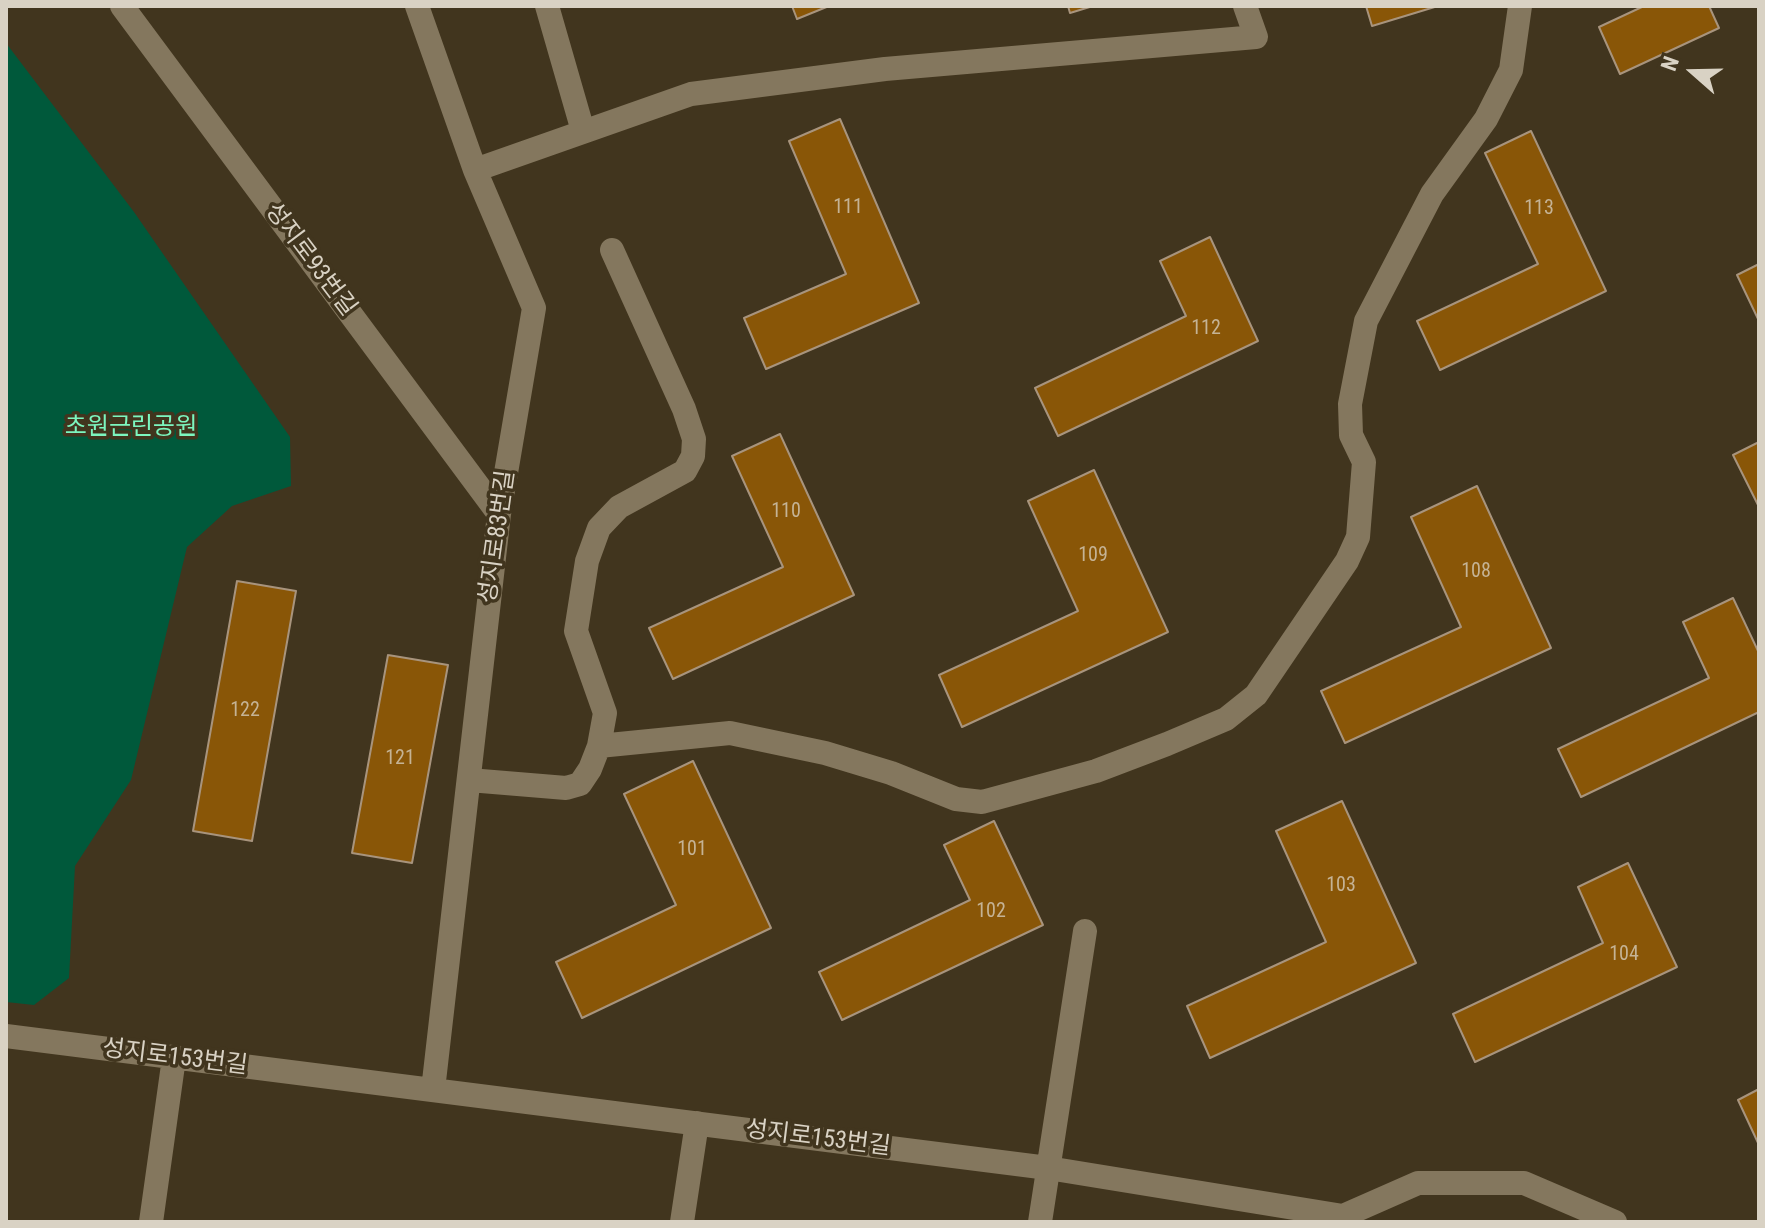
<!DOCTYPE html>
<html>
<head>
<meta charset="utf-8">
<style>
	body { margin:0 }
	#map { position:relative; width:1765px; height:1228px; overflow:hidden; background:#41351e; font-family:"Roboto Condensed",sans-serif }
	canvas { display:block }
	.frame { position:absolute; inset:0; border:8px solid #d9d2c4; pointer-events:none }
	.north { position:absolute; left:1653px; top:32px; width:80px; height:80px; -webkit-text-stroke:6px #41351e; paint-order:stroke; rotate:290deg; font-size:22px; font-weight:700; line-height:32px; text-align:center; color:#d9d2c4 }
	.north::after { content:''; display:block; margin:auto; width:28px; height:36px; background:#d9d2c4; clip-path:polygon(50% 0,100% 100%,50% 72%,0 100%) }
</style>
</head>
<body>
<div id="map">
<canvas width="1765" height="1228"></canvas>
<div class="frame"></div>
<div class="north">N</div>
</div>
<script>
const c = document.querySelector('canvas').getContext('2d');
c.lineJoin = 'round';
function paint(path, color) {
  c.fillStyle = color;
  c.fill(path, 'evenodd');
}
function shape(rows) {
  const path = new Path2D();
  for (const r of rows) {
    path.moveTo(r[0], r[1]);
    for (let i = 2; i < r.length; i += 2) path.lineTo(r[i], r[i + 1]);
  }
  return path;
}
function strokePath(path, color, width, dash) {
  c.strokeStyle = color;
  c.lineWidth = width;
  c.lineCap = dash ? 'butt' : 'round';
  c.setLineDash(dash || []);
  c.stroke(path);
}
function write(font, color, halo, rows, align = 'center') {
  c.font = font + ' "Roboto Condensed","Noto Sans KR",sans-serif';
  c.lineWidth = 7;
  c.setLineDash([]);
  c.textBaseline = 'middle';
  c.strokeStyle = halo;
  c.fillStyle = color;
  for (const [text, x, y, turn = 0] of rows) {
    c.save();
    c.translate(x, y);
    c.rotate((+turn || 0) * Math.PI / 180);
    c.textAlign = isNaN(turn) ? turn : align;
    if (halo) c.strokeText(text, 0, 0);
    c.fillText(text, 0, 0);
    c.restore();
  }
}
paint(shape([
	[6,43,134,212,290,437,291,486,232,506,187,547,131,780,75,866,69,978,34,1005,6,1002]
]), '#00593b');
const building = shape([
	[792,6,829,6,797,19,792,6],
	[1068,6,1093,6,1070,13,1068,6],
	[1366,6,1438,6,1372,26,1366,6],
	[1644,6,1709,6,1719,28,1620,74,1599,27,1644,6],
	[840,119,919,303,766,369,744,318,846,274,789,141,840,119],
	[1531,131,1606,291,1440,370,1417,321,1538,264,1485,153,1531,131],
	[1210,237,1258,341,1058,436,1035,388,1186,316,1160,261,1210,237],
	[1759,264,1759,321,1737,275,1759,264],
	[780,434,854,595,673,679,649,628,783,567,732,456,780,434],
	[1759,442,1759,505,1758,505,1733,455,1759,442],
	[1094,470,1168,632,962,727,939,675,1078,611,1028,501,1094,470],
	[1477,486,1551,648,1345,743,1321,691,1461,627,1411,517,1477,486],
	[237,581,296,591,252,841,193,831,237,581],
	[1733,598,1759,653,1759,712,1581,797,1558,749,1709,678,1683,622,1733,598],
	[388,655,448,665,412,863,352,853,388,655],
	[693,761,771,928,582,1018,556,962,676,905,624,794,693,761],
	[1342,801,1416,963,1210,1058,1187,1006,1326,942,1276,831,1342,801],
	[994,821,1043,925,842,1020,819,972,970,900,944,845,994,821],
	[1628,863,1677,967,1475,1062,1453,1014,1603,943,1578,887,1628,863],
	[1759,1089,1759,1145,1738,1100,1759,1089]
]);
paint(building, '#895607');
strokePath(building, '#a8947d', 2);
strokePath(shape([
	[122,6,499,514],
	[417,6,475,170,534,308,499,514,433,1090],
	[547,6,583,131],
	[475,170,691,94,885,69,1256,37,1245,6],
	[599,746,730,733,825,753,891,773,956,799,982,802,1096,771,1167,744,1226,719,1256,695,1347,561,1358,537,1364,462,1351,435,1350,404,1366,321,1432,194,1486,119,1511,70,1520,6],
	[469,780,566,788,580,784,590,769,599,746,605,713,576,631,587,561,599,528,619,507,685,471,693,456,694,439,684,409,612,250],
	[6,1036,1048,1168,1343,1216,1418,1183,1524,1183,1615,1222],
	[151,1222,174,1058],
	[682,1222,697,1123],
	[1040,1222,1085,931]
]), '#84775e', 24);
write('20px', '#c5b395', null, [
	["111",848,208],
	["113",1539,209],
	["112",1206,329],
	["110",786,512],
	["109",1093,556],
	["108",1476,572],
	["122",245,711],
	["121",400,759],
	["101",692,850],
	["103",1341,886],
	["102",991,912],
	["104",1624,955]
]);
write('24px', '#d9d2c4', '#41351e', [
	["성지로93번길",310,260,53],
	["성지로83번길",498,537,-82],
	["성지로153번길",175,1058,7],
	["성지로153번길",818,1139,7]
]);
write('24px', '#7cf6bf', '#41351e', [
	["초원근린공원",131,428]
]);
</script>
</body>
</html>
